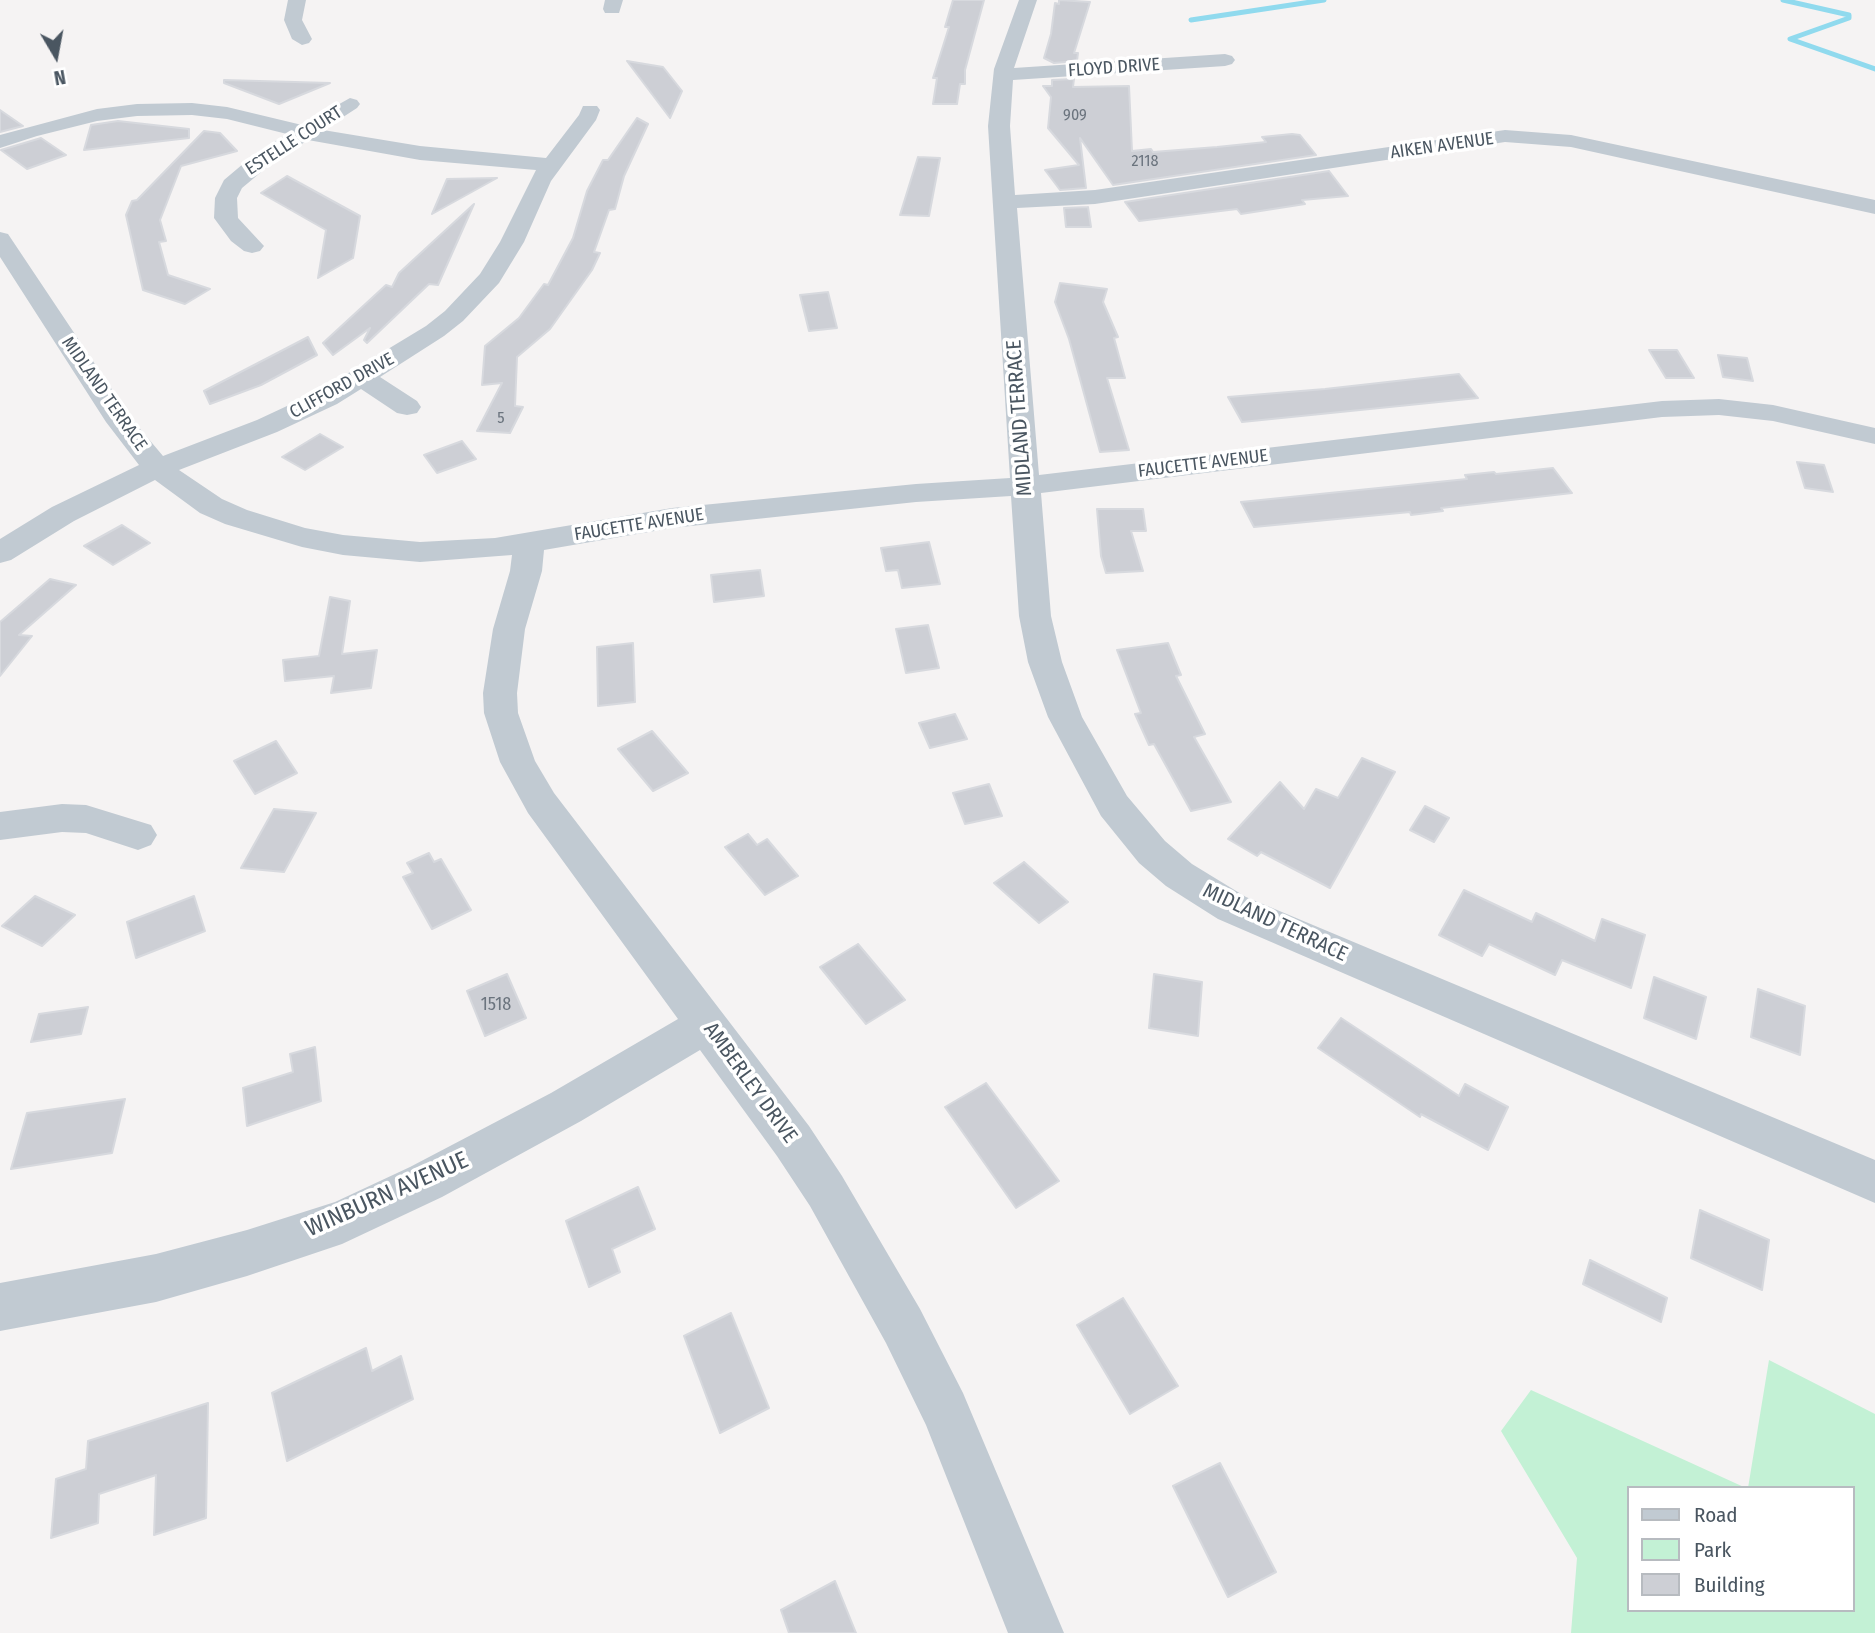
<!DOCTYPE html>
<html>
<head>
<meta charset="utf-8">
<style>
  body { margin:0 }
  #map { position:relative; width:1875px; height:1633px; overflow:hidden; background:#f5f3f3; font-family:"Fira Sans Condensed",sans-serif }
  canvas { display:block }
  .legend { position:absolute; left:1627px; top:1486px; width:228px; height:126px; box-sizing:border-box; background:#fff; border:2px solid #b7bbc0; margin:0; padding:9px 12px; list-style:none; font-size:21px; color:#4a5661 }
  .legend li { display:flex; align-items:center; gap:14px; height:35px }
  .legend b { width:35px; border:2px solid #b7bbc0 }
  .north { position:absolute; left:21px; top:21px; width:70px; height:70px; -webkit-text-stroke:5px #fff; paint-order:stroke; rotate:170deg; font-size:19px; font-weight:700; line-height:28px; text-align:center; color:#4a5661 }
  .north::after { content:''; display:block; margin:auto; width:24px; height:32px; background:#4a5661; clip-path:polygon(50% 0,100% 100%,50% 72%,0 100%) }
</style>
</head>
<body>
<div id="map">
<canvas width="1875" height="1633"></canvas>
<ul class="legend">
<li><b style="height:9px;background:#c1cad2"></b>Road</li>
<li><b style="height:19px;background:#c3f1d5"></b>Park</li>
<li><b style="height:19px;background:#cdcfd5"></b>Building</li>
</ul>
<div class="north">N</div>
</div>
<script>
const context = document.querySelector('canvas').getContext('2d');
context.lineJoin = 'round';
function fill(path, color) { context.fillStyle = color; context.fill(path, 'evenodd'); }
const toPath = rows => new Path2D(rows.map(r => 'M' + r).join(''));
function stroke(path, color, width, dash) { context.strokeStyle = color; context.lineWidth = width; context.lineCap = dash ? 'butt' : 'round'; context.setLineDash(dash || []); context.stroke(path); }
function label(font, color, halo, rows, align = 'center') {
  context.font = font + ' "Fira Sans Condensed",sans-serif'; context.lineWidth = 7; context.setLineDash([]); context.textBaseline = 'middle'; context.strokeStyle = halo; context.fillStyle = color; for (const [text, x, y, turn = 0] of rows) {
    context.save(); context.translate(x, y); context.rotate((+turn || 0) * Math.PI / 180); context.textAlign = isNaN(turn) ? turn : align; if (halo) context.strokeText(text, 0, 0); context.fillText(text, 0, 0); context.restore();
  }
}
fill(toPath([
  [1769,1360,1875,1414,1875,1633,1571,1633,1577,1558,1501,1431,1531,1390,1746,1488,1628,1488,1628,1610,1852,1610,1852,1488,1748,1488]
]), '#c3f1d5');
stroke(toPath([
  [1783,0,1849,15,1849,18,1790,39,1875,69],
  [1191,20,1324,0]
]), '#90daee', 5);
const building = toPath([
  [953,0,984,0,965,70,965,84,960,84,957,104,933,104,937,78,933,78,949,27,945,27,953,0],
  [1059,0,1090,2,1074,53,1078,53,1077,61,1054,63,1044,58,1051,34,1055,3,1059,4,1059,0],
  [627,61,663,67,682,91,670,118,627,61],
  [1074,79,1073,87,1129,86,1132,151,1151,149,1153,152,1217,147,1266,142,1262,137,1292,134,1300,135,1316,155,1113,185,1080,138,1086,188,1060,190,1045,170,1079,165,1048,128,1051,97,1043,86,1052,86,1052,80,1074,79],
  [224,80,330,83,279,104,224,83,224,80],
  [0,110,23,126,0,132,0,110],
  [637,118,648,124,624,176,615,209,609,210,594,252,600,253,592,270,550,329,517,357,515,406,523,407,510,433,477,431,502,383,482,385,485,346,519,318,544,284,548,285,573,238,587,191,603,160,608,160,637,118],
  [118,121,189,129,189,138,84,150,91,125,118,121],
  [204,131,220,133,237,151,181,166,160,220,166,241,159,242,168,275,210,289,185,304,143,290,126,215,132,201,137,200,204,131],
  [41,138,66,155,27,169,1,150,41,138],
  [918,157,940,158,929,216,900,215,918,157],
  [1329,171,1348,196,1302,200,1305,204,1241,214,1237,209,1139,221,1125,202,1329,171],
  [287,176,360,216,353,258,318,278,326,230,261,193,287,176],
  [497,178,432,214,447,179,497,178],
  [474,204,438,285,429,284,367,343,364,340,370,328,333,355,323,343,386,285,392,287,399,273,474,204],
  [1088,207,1091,227,1066,227,1064,208,1088,207],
  [1060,283,1107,289,1103,302,1118,337,1114,338,1125,378,1107,378,1129,450,1100,452,1069,339,1055,302,1060,283],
  [828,292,837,328,809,331,800,295,828,292],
  [308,337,317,355,261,385,210,404,204,391,308,337],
  [1649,350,1677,350,1694,378,1666,378,1649,350],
  [1718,355,1747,358,1753,381,1723,377,1718,355],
  [1459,374,1478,398,1242,422,1228,397,1325,389,1459,374],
  [320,434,343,447,305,470,282,457,320,434],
  [462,441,476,459,437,473,424,455,462,441],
  [1797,462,1824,465,1833,492,1805,488,1797,462],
  [1553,468,1572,493,1441,508,1443,511,1411,515,1410,512,1254,527,1241,502,1467,479,1465,475,1494,472,1496,474,1553,468],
  [1097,509,1143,509,1146,531,1131,531,1143,571,1106,573,1101,556,1097,509],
  [122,525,150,543,113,565,84,546,122,525],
  [929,542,940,584,902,588,898,570,886,571,881,548,929,542],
  [760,570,764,596,714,602,711,575,760,570],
  [50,579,76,585,19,635,32,636,0,676,0,622,50,579],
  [330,597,350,601,342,654,377,650,371,688,331,693,334,676,285,681,283,660,319,656,330,597],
  [928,625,939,668,906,673,896,629,928,625],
  [633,643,635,702,598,706,597,647,633,643],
  [1168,643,1181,675,1176,676,1205,734,1194,737,1231,802,1191,811,1154,744,1149,745,1135,714,1141,713,1117,650,1168,643],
  [955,714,967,739,930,748,919,723,955,714],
  [652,731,688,773,653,791,618,749,652,731],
  [276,741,297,773,255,794,234,761,276,741],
  [1362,758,1395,772,1330,888,1261,852,1257,856,1228,839,1280,782,1304,809,1316,789,1338,798,1362,758],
  [989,784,1002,816,965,824,953,793,989,784],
  [1425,806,1449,818,1434,842,1410,830,1425,806],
  [274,809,316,813,284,872,241,868,274,809],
  [748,834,757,845,767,839,798,876,765,895,725,847,748,834],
  [429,853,434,862,441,859,471,910,432,929,403,877,413,873,407,863,429,853],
  [1024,862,1068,902,1039,923,994,883,1024,862],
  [1464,890,1532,922,1536,913,1595,941,1602,919,1645,935,1631,988,1562,960,1555,975,1489,944,1482,956,1439,935,1464,890],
  [35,896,75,915,42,946,2,926,35,896],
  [194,896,205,931,136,958,127,922,194,896],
  [858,944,905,1000,866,1024,820,967,858,944],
  [507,974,526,1018,485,1036,467,991,507,974],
  [1154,974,1202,982,1198,1036,1149,1028,1154,974],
  [1654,977,1706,997,1696,1039,1644,1018,1654,977],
  [1758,989,1805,1006,1800,1055,1751,1037,1758,989],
  [88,1007,81,1034,31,1042,39,1014,88,1007],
  [1341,1018,1459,1096,1465,1084,1508,1107,1488,1150,1421,1114,1420,1117,1318,1048,1341,1018],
  [315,1047,321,1101,247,1126,243,1088,293,1072,290,1054,315,1047],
  [986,1083,1059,1181,1016,1208,945,1107,986,1083],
  [125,1099,112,1153,11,1169,27,1113,125,1099],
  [638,1187,655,1229,612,1249,620,1272,589,1287,566,1221,638,1187],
  [1700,1210,1769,1240,1762,1290,1691,1258,1700,1210],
  [1590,1260,1667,1298,1661,1322,1583,1284,1590,1260],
  [1123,1298,1178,1386,1130,1414,1077,1325,1123,1298],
  [731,1313,769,1408,720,1433,684,1336,731,1313],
  [366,1348,372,1371,401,1356,413,1399,287,1461,272,1393,366,1348],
  [208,1403,206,1518,154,1535,156,1475,99,1494,98,1523,51,1538,56,1479,86,1469,88,1441,208,1403],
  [1220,1463,1276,1572,1228,1597,1173,1486,1220,1463],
  [835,1581,856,1633,789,1633,781,1610,835,1581]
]);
fill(building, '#cdcfd5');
stroke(building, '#d7d9de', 2);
fill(toPath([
  [288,0,306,0,302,20,312,39,309,43,302,45,292,39,284,20,288,0],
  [605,0,623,0,619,13,605,13,603,9,605,0],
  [1019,0,1037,0,1014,68,1225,54,1232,56,1235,60,1232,64,1225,66,1013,80,1010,126,1015,195,1095,190,1505,130,1571,135,1875,200,1875,214,1571,147,1505,142,1095,204,1017,208,1039,475,1662,401,1719,399,1773,405,1875,428,1875,444,1773,421,1719,415,1662,417,1041,493,1051,616,1062,662,1082,717,1127,796,1165,841,1192,864,1246,897,1875,1160,1875,1203,1218,919,1166,886,1139,863,1101,816,1048,717,1028,662,1019,616,1011,496,916,502,672,528,544,550,542,571,525,629,517,693,518,713,535,761,554,793,809,1126,842,1176,920,1309,963,1393,1064,1633,1008,1633,926,1425,886,1343,810,1206,777,1156,700,1050,581,1121,442,1197,342,1244,247,1276,156,1302,0,1331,0,1283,156,1254,247,1230,335,1202,410,1167,551,1093,678,1019,528,813,500,762,484,713,483,693,493,629,510,571,512,555,420,562,343,555,302,547,225,524,200,513,155,480,74,521,11,560,0,563,0,539,52,507,139,465,106,422,0,257,0,232,8,234,131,418,163,456,257,420,317,392,426,326,445,311,480,274,500,242,536,170,420,160,308,140,272,163,242,188,237,198,238,218,264,246,260,251,252,253,244,251,231,241,214,218,215,198,224,180,256,153,287,134,227,119,192,115,137,116,97,121,37,136,0,148,0,135,97,109,137,104,192,103,227,107,302,125,350,98,357,100,360,104,357,108,323,130,420,146,546,158,579,115,583,106,597,106,600,110,596,120,551,181,524,242,499,283,463,321,444,336,380,377,417,401,421,407,417,413,407,415,397,413,361,389,337,404,277,432,179,470,222,499,247,510,305,528,343,535,420,542,495,538,672,508,916,484,1010,478,988,126,994,69,1019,0],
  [62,804,86,805,151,825,157,835,151,845,138,850,86,833,62,832,0,840,0,812,62,804]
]), '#c1cad2');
label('16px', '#6b747e', null, [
  ["909",1075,116],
  ["2118",1145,162],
  ["5",501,419]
]);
label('18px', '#4a5661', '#fff', [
  ["FLOYD DRIVE",1114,68,-4],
  ["ESTELLE COURT",294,141,-33],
  ["AIKEN AVENUE",1442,146,-8],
  ["CLIFFORD DRIVE",342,386,-29],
  ["MIDLAND TERRACE",104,394,55],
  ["FAUCETTE AVENUE",1203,464,-7],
  ["FAUCETTE AVENUE",639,525,-9]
]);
label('18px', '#6b747e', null, [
  ["1518",496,1005]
]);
label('21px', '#4a5661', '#fff', [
  ["MIDLAND TERRACE",1020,418,-94],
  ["MIDLAND TERRACE",1275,923,25],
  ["AMBERLEY DRIVE",750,1083,54]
]);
label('24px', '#4a5661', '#fff', [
  ["WINBURN AVENUE",387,1195,-24]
]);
</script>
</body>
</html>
